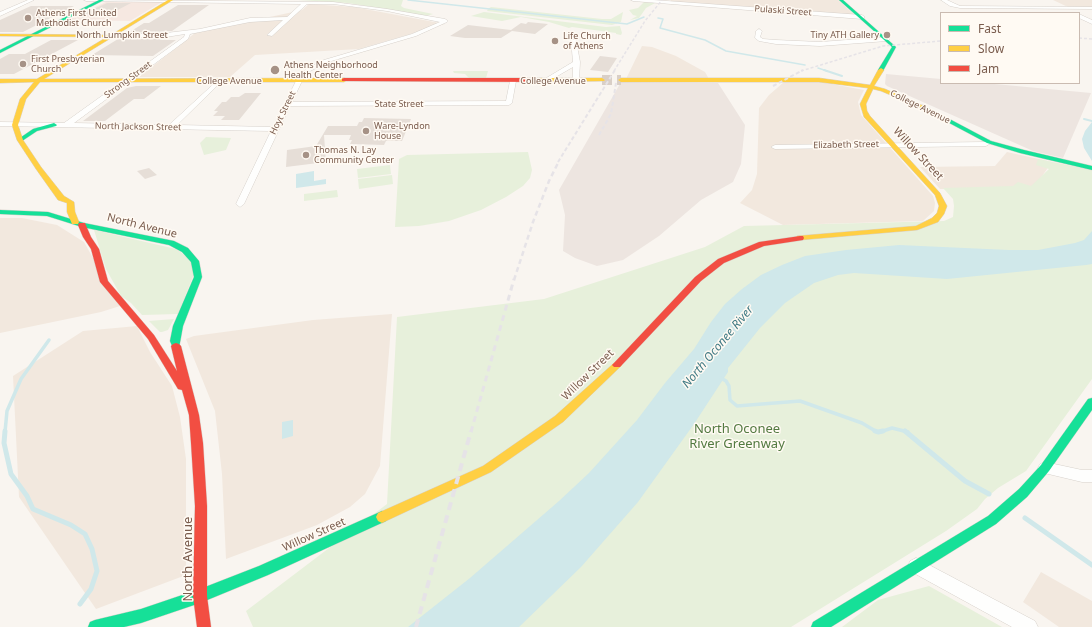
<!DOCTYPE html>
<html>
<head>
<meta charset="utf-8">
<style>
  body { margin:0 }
  #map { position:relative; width:1092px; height:627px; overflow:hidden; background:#f9f5f0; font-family:"Noto Sans",sans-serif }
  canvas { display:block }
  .legend { position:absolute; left:940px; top:12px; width:140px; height:72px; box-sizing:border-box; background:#fffaf3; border:1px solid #cabbb1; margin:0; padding:5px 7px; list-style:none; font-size:12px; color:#7a5c4d }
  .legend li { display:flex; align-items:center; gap:8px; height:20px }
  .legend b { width:20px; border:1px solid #cabbb1 }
</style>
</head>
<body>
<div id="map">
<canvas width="1092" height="627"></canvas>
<ul class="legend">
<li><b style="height:5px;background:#16e098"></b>Fast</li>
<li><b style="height:5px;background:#ffcf43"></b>Slow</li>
<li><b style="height:5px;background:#f24e42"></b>Jam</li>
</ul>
</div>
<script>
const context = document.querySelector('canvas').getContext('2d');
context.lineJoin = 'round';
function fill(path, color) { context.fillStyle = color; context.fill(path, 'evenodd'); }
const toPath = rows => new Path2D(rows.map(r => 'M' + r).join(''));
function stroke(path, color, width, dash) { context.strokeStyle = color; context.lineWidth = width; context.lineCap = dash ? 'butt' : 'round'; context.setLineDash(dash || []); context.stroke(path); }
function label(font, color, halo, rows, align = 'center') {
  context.font = font + ' "Noto Sans",sans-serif'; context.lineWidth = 3; context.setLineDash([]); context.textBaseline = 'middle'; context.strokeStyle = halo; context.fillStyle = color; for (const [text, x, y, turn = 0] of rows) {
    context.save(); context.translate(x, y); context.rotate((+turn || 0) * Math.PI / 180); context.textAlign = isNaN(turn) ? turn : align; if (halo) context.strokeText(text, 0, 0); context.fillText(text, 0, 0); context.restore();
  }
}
fill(toPath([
  [671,0,838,0,856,16,670,2],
  [1053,0,1092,0,1092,7,1068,7],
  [309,4,354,7,445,24,359,49,255,55,230,77,139,77,195,33,293,12,302,10],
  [642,46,652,47,676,56,705,72,709,79,626,79],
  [784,82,821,82,864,90,858,102,861,115,933,196,935,203,934,211,923,221,783,225,740,203,752,190,757,174,759,108,769,95],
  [1007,152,1052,162,1033,189,940,189,920,167,995,166],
  [0,218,22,218,57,225,84,242,120,306,101,312,0,333],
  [392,314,380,466,365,494,350,507,317,525,226,559,222,474,215,411,186,339,194,336,313,320],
  [137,326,150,352,172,386,180,417,186,459,186,575,96,609,19,497,13,376,83,331],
  [1041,572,1092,601,1092,627,1059,627,1023,602]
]), '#f2e8de');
fill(toPath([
  [108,1,162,2,130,21,68,20]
]), '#f6e8e1');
fill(toPath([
  [886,74,941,79,941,83,984,83,1091,93,1063,158,1033,151,887,86,885,84],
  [621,82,718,83,745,125,741,164,733,182,701,200,659,236,623,260,597,266,575,258,563,251,565,215,559,190]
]), '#ede5e0');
fill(toPath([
  [298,0,403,0,401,6,404,8,433,14,426,16,348,3],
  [644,2,655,3,646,8,639,18,630,20,637,16,633,15,629,10,638,8],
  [491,7,602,19,611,19,623,12,621,22,612,25,487,11,488,9],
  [484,12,606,27,620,26,622,33,621,35,616,34,616,33,572,27,569,28,549,22,521,17,502,21,471,16],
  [453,71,488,71,486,78,469,78,465,74,454,73],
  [206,137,231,138,226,150,204,155,200,143],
  [528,152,532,170,530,178,523,186,506,197,481,210,449,221,419,226,395,227,399,159,407,155],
  [1038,159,1092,170,1092,379,1026,471,998,488,985,499,977,509,946,531,791,627,253,627,246,611,387,504,397,317,544,299,705,247,744,226,944,221,953,217,954,206,953,199,943,188,1013,186,1018,182,1031,186,1049,169,1036,165],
  [390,165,391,174,358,178,357,169],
  [392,175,393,184,359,189,358,179],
  [337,190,338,197,304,201,304,194],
  [94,230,176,249,190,259,194,274,178,314,142,315,131,303,121,296,106,269],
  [174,319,168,330,162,332,160,332,149,321],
  [929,586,1002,627,842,627,878,600]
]), '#e7f0db');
fill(toPath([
  [1092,122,1092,161,1084,148,1082,139,1085,131],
  [314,171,314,181,326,179,326,184,296,188,296,174],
  [1092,231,1092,264,1086,265,947,279,854,273,838,275,814,283,785,303,760,328,728,368,728,372,694,424,638,502,581,567,519,627,408,627,470,578,559,501,589,473,637,420,665,383,694,349,711,322,725,304,742,289,761,275,782,265,805,256,846,250,899,245,1009,250,1038,250,1075,243,1084,240],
  [293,420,293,436,282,439,282,422]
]), '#d0e8ea');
stroke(toPath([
  [408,0,627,24,644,17],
  [658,18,663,19,660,28,705,40,726,51,805,65],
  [818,68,827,71]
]), '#d0e8ea', 1.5);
stroke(toPath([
  [824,70,842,76],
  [1084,119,1092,121]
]), '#d0e8ea', 2);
stroke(toPath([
  [721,378,726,381,729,386,730,400,737,406,800,401,862,423,877,432],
  [5,432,7,411,21,379,49,340],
  [880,432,892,428,908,432]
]), '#d0e8ea', 3.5);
stroke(toPath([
  [5,431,4,443,11,474,27,496,33,509,71,525,85,534,92,549,97,571,91,589,80,604],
  [875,431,878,432,883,431],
  [905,431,965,481,989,494],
  [1025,518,1092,565]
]), '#d0e8ea', 5);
fill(toPath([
  [107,3,131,3,110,14,83,14],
  [178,5,209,5,172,31,128,33,144,23,149,23],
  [31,6,74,6,23,32,0,32,0,20],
  [528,22,548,24,535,34,512,31,501,38,465,38,450,36,468,25,511,30,521,23,526,24],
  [118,39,160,39,159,40,176,40,153,56,92,55],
  [51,40,78,40,14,74,0,74,0,59,9,54,25,54],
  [600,56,617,58,608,72,590,70],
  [136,86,161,86,144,99,134,99,105,121,83,121,127,88],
  [245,93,261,93,239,120,221,120,225,116,213,116,218,111,214,111,222,102,226,102,231,97,239,97],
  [364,118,411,119,402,141,386,141,384,145,350,144,352,140,349,140,351,135,324,135,326,162,286,167,287,150,316,146,328,126,357,126,359,122,362,122],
  [149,168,157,175,145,179,137,171]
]), '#e6ded7');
stroke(toPath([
  [602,80,621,80]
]), '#d9cfc7', 10, [10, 5]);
const street = toPath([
  [28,0,34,0,0,16,0,12,28,0],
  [84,0,333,2,387,9,445,19,448,21,447,22,416,36,328,62,310,71,302,81,292,102,506,101,510,81,513,79,516,81,512,103,509,105,290,106,244,204,240,207,236,204,271,131,0,126,0,122,64,123,184,37,185,34,166,37,112,38,110,37,110,35,166,33,200,29,250,18,287,17,301,4,86,1,84,0],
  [307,4,333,4,387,11,440,22,412,34,324,60,306,69,296,81,273,127,177,125,221,82,222,81,219,79,169,125,74,123,188,39,190,34,250,22,283,20,267,35,272,36,307,4],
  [631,0,653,0,862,15,865,17,862,19,633,1,631,0],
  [941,0,947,0,960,6,1092,7,1092,9,960,8,950,6,941,0],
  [1079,14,1092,20,1092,24,1079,18,1079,14],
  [759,29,762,31,760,37,763,39,776,40,820,42,887,37,890,39,887,41,820,46,776,44,759,41,755,38,756,31,759,29],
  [571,39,576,40,580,62,579,80,576,82,573,80,573,67,547,82,543,82,543,80,573,62,571,39],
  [989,140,993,142,986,146,775,149,771,147,775,145,984,142,989,140],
  [1045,462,1082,470,1092,470,1092,482,1082,482,1040,472,1038,468,1040,464,1045,462],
  [916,558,1035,621,1038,627,1012,627,910,571,908,566,910,561,916,558]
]);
const fast = toPath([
  [99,0,104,0,0,53,0,50,99,0],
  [839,0,843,0,896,47,883,71,878,70,892,47,839,0],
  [923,105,991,141,1024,150,1092,166,1092,170,1020,153,987,143,921,108,920,107,923,105],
  [54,123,57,125,56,126,37,131,22,141,17,140,33,129,54,123],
  [0,210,48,212,84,223,174,241,188,248,199,261,202,277,183,326,179,348,173,348,170,341,173,326,194,277,191,262,182,252,169,245,82,227,47,216,0,214,0,210],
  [1092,398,1092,410,1049,471,1027,497,996,524,831,627,811,627,813,622,988,516,1019,489,1041,465,1088,399,1092,398],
  [382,511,386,513,388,517,386,521,268,575,200,603,141,623,124,627,88,627,90,622,95,620,141,609,200,589,259,566,382,511]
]);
const slow = toPath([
  [168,0,173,0,44,79,344,78,347,80,344,82,40,82,26,99,18,125,23,140,41,167,64,196,74,202,75,212,79,222,78,224,72,224,67,212,67,203,58,200,36,169,17,140,12,125,20,99,34,82,0,83,0,79,37,79,107,37,0,36,0,34,111,35,168,0],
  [881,68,884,70,874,86,885,89,926,107,921,108,881,91,873,89,866,104,867,111,870,116,940,193,947,206,944,214,938,222,917,230,800,240,797,240,796,238,797,236,916,226,932,218,937,213,939,206,935,195,864,117,860,104,868,88,819,82,621,82,618,80,621,78,819,78,870,85,878,70,881,68],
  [602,78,605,80,604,81,539,82,536,80,539,78,602,78],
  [617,361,620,363,622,365,620,367,563,422,491,472,386,521,382,523,378,521,376,517,378,513,483,466,555,416,614,363,617,361]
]);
const jam = toPath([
  [344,78,539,78,542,80,539,82,342,81,342,79,344,78],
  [79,223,85,223,91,237,99,249,108,281,154,335,177,371,171,346,173,344,176,343,179,344,181,346,199,415,203,443,207,506,207,596,211,627,197,627,193,596,195,506,191,443,189,415,182,390,178,389,148,339,100,282,91,249,83,237,78,225,79,223],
  [800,236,803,236,804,238,803,240,764,246,724,263,701,281,620,367,614,367,612,365,614,363,695,277,718,259,759,242,800,236]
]);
stroke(street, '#d7d1cb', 1);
stroke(fast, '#d9d2cb', 1);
stroke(slow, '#d9d2cb', 1);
stroke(jam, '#d9d2cb', 1);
fill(street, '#fefefd');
fill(fast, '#16e098');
fill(slow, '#ffcf43');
fill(jam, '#f24e42');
stroke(toPath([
  [1079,38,1092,39],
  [614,71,645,21,662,0],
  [801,71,883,46,941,41]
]), '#e6e3e7', 1.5, [3, 2]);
stroke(toPath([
  [773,86,803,70],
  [599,135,611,114,616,83],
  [558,162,615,70]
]), '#e6e3e7', 2, [4, 2.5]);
stroke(toPath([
  [514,280,533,222,549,181,559,161]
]), '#e6e3e7', 2.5, [5, 3.5]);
stroke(toPath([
  [471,432,514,279]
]), '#e6e3e7', 3, [6, 4.5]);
stroke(toPath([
  [416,627,471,431]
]), '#e6e3e7', 4, [8, 5.5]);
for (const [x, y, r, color] of [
  [28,18,4,"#a69286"],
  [887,35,4,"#a69286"],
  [555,41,4,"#a69286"],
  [23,64,4,"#a69286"],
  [275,70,5,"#a69286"],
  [366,131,4,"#a69286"],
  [306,155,4,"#a69286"]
]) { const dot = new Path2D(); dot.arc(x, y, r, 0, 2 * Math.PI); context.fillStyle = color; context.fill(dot); stroke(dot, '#fffaf3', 1.5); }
label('9px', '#7a5c4d', '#fffaf3', [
  ["Pulaski Street",783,11,4],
  ["North Lumpkin Street",122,35],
  ["Strong Street",128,80,-36],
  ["College Avenue",229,81],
  ["College Avenue",553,81],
  ["State Street",399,104],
  ["College Avenue",920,107,26],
  ["Hoyt Street",283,113,-64],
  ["North Jackson Street",138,127,1],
  ["Elizabeth Street",846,145,-1]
]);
label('9px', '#7a5c4d', '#fffaf3', [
  ["Athens First United",36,13],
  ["Methodist Church",36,23],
  ["Tiny ATH Gallery",879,35,"right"],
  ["Life Church",563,36],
  ["of Athens",563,46],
  ["First Presbyterian",31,59],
  ["Church",31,69],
  ["Athens Neighborhood",284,65],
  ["Health Center",284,75],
  ["Ware-Lyndon",374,126],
  ["House",374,136],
  ["Thomas N. Lay",314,150],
  ["Community Center",314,160]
], 'left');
label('11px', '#7a5c4d', '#fffaf3', [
  ["Willow Street",918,154,47],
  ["North Avenue",142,226,14],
  ["Willow Street",588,375,-44],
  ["Willow Street",314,535,-24]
]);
label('italic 12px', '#437c86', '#fffaf3', [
  ["North Oconee River",718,347,-50]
]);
label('13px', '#537a41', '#fffaf3', [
  ["North Oconee",737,429],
  ["River Greenway",737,444]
]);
label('13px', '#7a5c4d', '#fffaf3', [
  ["North Avenue",188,559,-90]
]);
</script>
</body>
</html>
